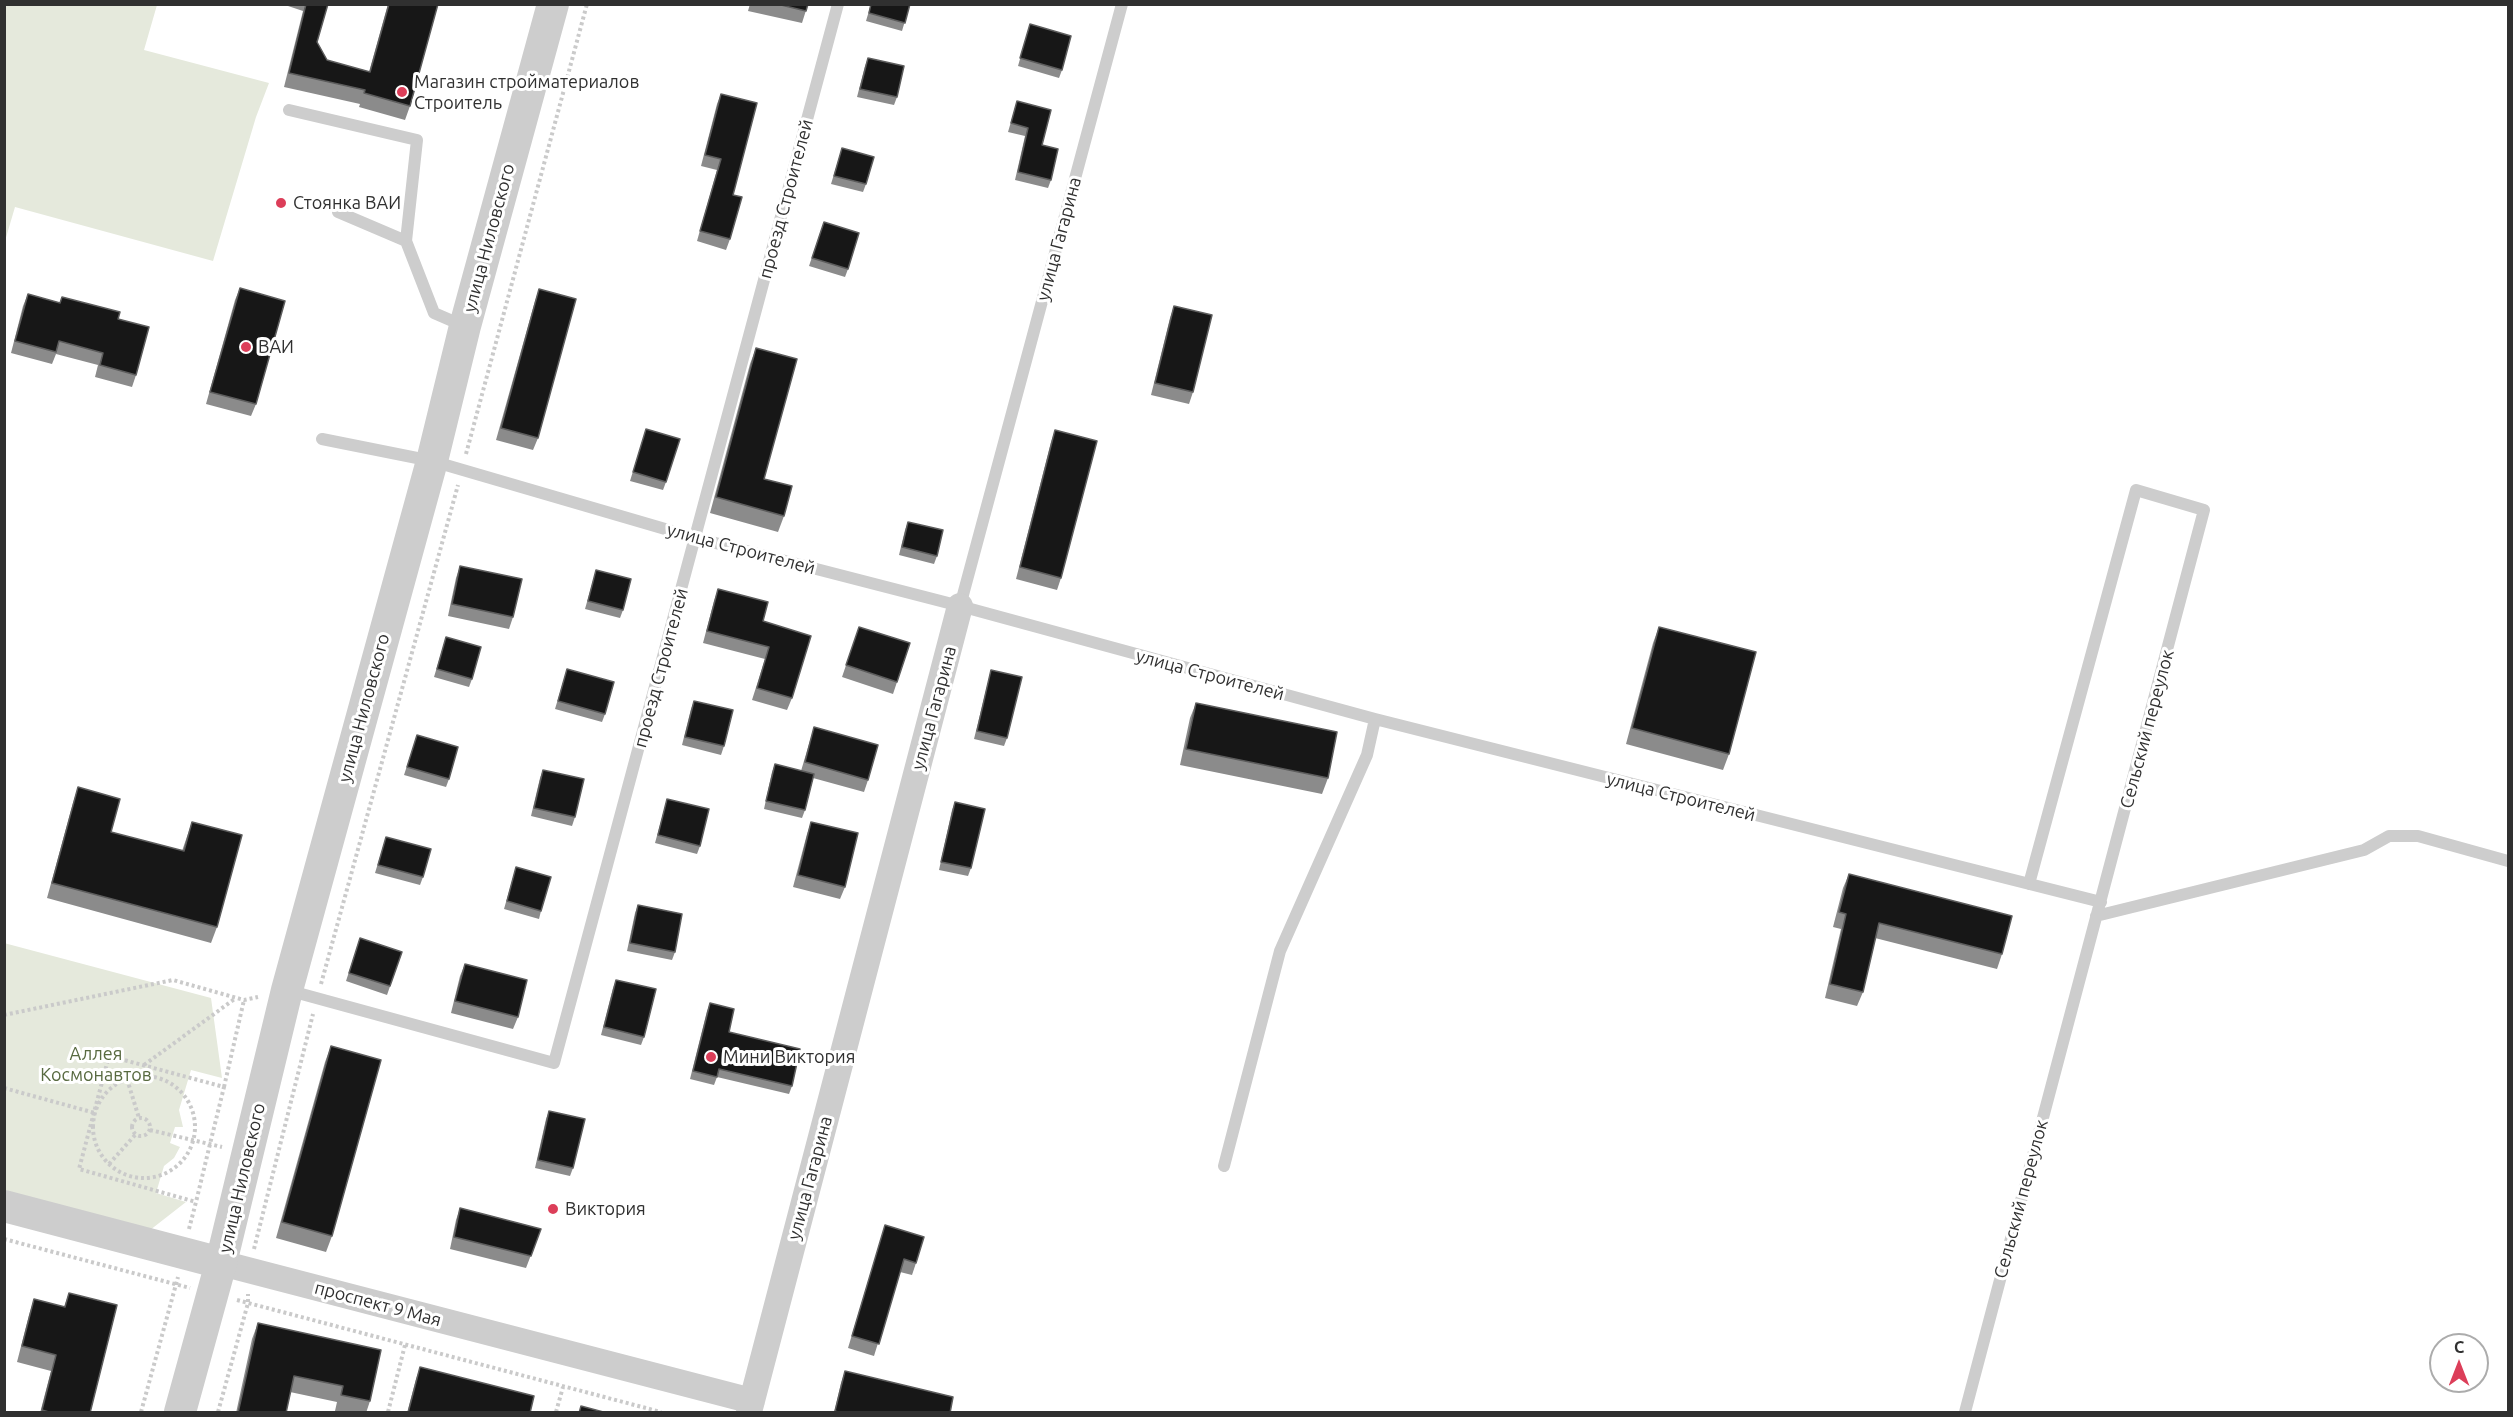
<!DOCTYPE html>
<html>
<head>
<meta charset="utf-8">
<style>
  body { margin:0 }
  #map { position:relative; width:2513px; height:1417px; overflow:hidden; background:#fff; font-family:Ubuntu,sans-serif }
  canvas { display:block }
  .frame { position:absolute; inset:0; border:6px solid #303030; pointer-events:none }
  .north { position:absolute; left:2429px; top:1333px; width:60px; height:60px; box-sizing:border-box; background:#fff; border:2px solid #acacac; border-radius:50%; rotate:0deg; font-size:16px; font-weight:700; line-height:24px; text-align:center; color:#303030 }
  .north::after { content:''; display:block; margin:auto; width:21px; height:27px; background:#dc3e59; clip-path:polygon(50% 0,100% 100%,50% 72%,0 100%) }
</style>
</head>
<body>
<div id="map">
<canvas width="2513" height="1417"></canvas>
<div class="frame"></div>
<div class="north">С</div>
</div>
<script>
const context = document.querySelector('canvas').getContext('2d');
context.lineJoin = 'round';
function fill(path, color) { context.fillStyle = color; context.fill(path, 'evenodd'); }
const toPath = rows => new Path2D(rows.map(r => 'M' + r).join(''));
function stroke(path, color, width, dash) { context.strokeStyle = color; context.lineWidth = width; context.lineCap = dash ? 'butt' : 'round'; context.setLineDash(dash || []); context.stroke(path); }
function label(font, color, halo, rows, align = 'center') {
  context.font = font + ' Ubuntu,sans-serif'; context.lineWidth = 6; context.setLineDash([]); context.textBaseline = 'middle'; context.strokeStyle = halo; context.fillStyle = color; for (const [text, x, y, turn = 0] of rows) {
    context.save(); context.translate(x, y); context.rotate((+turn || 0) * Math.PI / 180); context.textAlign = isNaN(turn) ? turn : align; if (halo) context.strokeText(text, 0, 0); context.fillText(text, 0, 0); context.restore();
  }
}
fill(toPath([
  [5,4,157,5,144,50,269,83,256,117,213,261,15,207,5,241],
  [4,943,211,998,222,1078,191,1070,179,1110,183,1127,175,1127,170,1143,180,1147,174,1158,164,1166,156,1193,186,1202,145,1234,5,1196]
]), '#e5e9dc');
stroke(toPath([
  [466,454,587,4],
  [321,984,458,485],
  [4,1015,173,980,244,1000,258,997],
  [144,1065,236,998],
  '93 1127a51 51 0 1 1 102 0a51 51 0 1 1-102 0Z',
  [127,1079,139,1118],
  [224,1087,244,1000],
  [4,1088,95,1113],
  '132 1127a9 9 0 1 1 18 0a9 9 0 1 1-18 0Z',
  [150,1130,222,1147],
  [109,1164,136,1134],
  [189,1229,196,1202,210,1144,224,1087,109,1056,79,1169,196,1202],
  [4,1239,190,1288],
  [254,1249,313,1014],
  [237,1300,661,1412],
  [141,1412,178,1277],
  [218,1412,248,1303,248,1294],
  [388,1412,405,1345],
  [556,1412,563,1387]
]), '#cacaca', 4, [3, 3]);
stroke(toPath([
  [289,110,417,140,406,241,434,313,464,326],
  [338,212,406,241],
  [322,439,432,461,696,538,960,606,1375,719,2101,902],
  [960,606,1122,4],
  [2096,916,2364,850,2389,836,2418,836,2508,861],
  [287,990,554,1063,838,4],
  [1224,1166,1280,951,1367,755,1375,719],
  [1965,1412,2204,510,2136,490,2029,884]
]), '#cdcdcd', 12);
stroke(toPath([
  [221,1263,752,1401],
  [749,1412,960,606]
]), '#cdcdcd', 26);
stroke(toPath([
  [4,1206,221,1263],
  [180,1412,221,1263,287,990,432,461,465,326,553,4]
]), '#cdcdcd', 32);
fill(toPath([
  [282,4,328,4,317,42,327,60,369,72,388,4,438,4,410,106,405,120,359,107,360,104,284,87,303,11],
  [750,4,808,4,802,23,748,11],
  [871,4,910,4,902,31,866,21],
  [1030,24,1062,70,1059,78,1018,66],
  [868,58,897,97,894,105,857,97,865,66],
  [721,94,733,195,730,239,726,250,697,241,717,170,701,166,717,104],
  [1017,101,1042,145,1051,180,1048,188,1015,180,1025,136,1008,132],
  [842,148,866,184,863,192,831,184],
  [821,230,848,269,845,277,809,266],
  [240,288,256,404,251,416,206,404,235,300],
  [539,289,538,438,533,450,496,440,535,301],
  [28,294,118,319,136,375,132,387,95,377,98,365,56,354,52,364,11,353,23,306],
  [1174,306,1193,392,1189,404,1151,395,1170,318],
  [756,348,764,479,784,516,778,532,710,513,750,364],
  [646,429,666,482,663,490,630,481],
  [1055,430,1061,578,1057,590,1016,579,1051,442],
  [908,522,937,556,934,564,899,555,905,530],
  [460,566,513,617,509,629,448,616,456,578],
  [596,570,623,610,620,618,585,609],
  [718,589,763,621,792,698,787,710,752,700,765,659,703,643,714,601],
  [859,627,910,643,893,694,842,677],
  [1659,627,1729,754,1723,770,1626,744,1653,643],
  [446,637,472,679,469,687,434,677],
  [567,669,605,714,602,722,555,709],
  [991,670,1007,738,1004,746,974,739,989,678],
  [694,701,724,746,721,755,682,745,691,709],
  [1196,703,1328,778,1322,794,1180,765,1190,718],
  [814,727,868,780,864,792,813,778,805,810,802,818,764,809,772,772,775,764,801,771],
  [417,735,449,779,446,787,404,775],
  [543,770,575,817,572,826,531,816,540,778],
  [78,787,111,832,182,851,192,822,217,927,211,943,47,898,73,803],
  [667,799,700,846,697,854,655,843],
  [955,802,971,868,968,876,939,870,952,810],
  [811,822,845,887,840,899,793,887,807,834],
  [386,837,423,877,420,885,375,873],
  [516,867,541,911,539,919,504,909],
  [1849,874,2002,954,1997,969,1875,938,1863,992,1857,1006,1825,998,1841,929,1833,927,1843,888],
  [638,905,675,952,672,960,627,951,635,913],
  [360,938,402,952,387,995,346,981],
  [465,964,518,1017,513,1029,451,1013,460,976],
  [616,980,644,1037,641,1045,601,1035,613,988],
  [710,1003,729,1032,792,1086,789,1094,717,1077,714,1085,690,1079,707,1011],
  [331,1046,332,1236,326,1252,276,1238,325,1062],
  [549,1111,573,1168,570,1176,535,1168,546,1119],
  [460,1208,541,1229,526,1268,450,1249,456,1220],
  [885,1225,916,1263,912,1275,900,1272,874,1356,848,1348],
  [69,1293,90,1413,40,1413,51,1371,17,1362,29,1315,34,1299,64,1307],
  [258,1323,370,1401,366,1413,344,1413,335,1411,337,1402,290,1392,286,1413,236,1413,252,1339],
  [420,1367,530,1413,407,1413,416,1379],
  [845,1371,950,1413,834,1413,841,1383]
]), '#8b8b8b');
const building = toPath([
  [306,4,328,4,317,42,327,60,370,72,389,4,438,4,410,106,364,93,365,90,289,73,306,4],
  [777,4,808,4,806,11,777,4],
  [871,4,910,4,905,23,869,13,871,4],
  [1030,24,1071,36,1062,70,1020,58,1030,24],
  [868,58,904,66,897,97,860,89,868,58],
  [721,94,757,103,733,195,742,197,730,239,700,231,721,159,705,155,721,94],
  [1017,101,1051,110,1042,145,1058,149,1051,180,1018,172,1028,128,1011,123,1017,101],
  [842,148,874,157,866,184,834,176,842,148],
  [824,222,859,233,848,269,812,258,824,222],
  [240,288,285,301,256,404,210,392,240,288],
  [539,289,576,299,538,438,501,428,539,289],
  [28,294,60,303,62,297,120,312,118,319,149,327,136,375,100,365,103,353,59,341,56,352,15,341,28,294],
  [1174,306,1212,315,1193,392,1155,383,1174,306],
  [756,348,797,359,764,479,792,486,784,516,716,497,756,348],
  [646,429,680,439,666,482,633,472,646,429],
  [1055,430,1097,441,1061,578,1020,567,1055,430],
  [908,522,943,530,937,556,902,547,908,522],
  [460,566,522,579,513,617,452,604,460,566],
  [596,570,631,579,623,610,588,601,596,570],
  [718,589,768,602,763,621,811,636,792,698,757,688,769,647,707,631,718,589],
  [859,627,910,643,897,682,846,665,859,627],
  [1659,627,1756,652,1729,754,1632,728,1659,627],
  [446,637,481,647,472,679,437,669,446,637],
  [567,669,614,682,605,714,558,701,567,669],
  [991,670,1022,677,1007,738,977,731,991,670],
  [694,701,733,710,724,746,685,737,694,701],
  [1196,703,1337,732,1328,778,1186,749,1196,703],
  [814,727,878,745,868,780,805,762,814,727],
  [417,735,458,747,449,779,407,767,417,735],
  [775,764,814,774,805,810,766,801,775,764],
  [543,770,584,779,575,817,534,808,543,770],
  [78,787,120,799,111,832,184,851,192,822,242,835,217,927,52,883,78,787],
  [667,799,709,809,700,846,658,835,667,799],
  [955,802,985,809,971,868,941,862,955,802],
  [811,822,858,833,845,887,798,875,811,822],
  [386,837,431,849,423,877,378,865,386,837],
  [516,867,551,877,541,911,507,901,516,867],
  [1849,874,2012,916,2002,954,1879,923,1863,992,1830,984,1846,914,1839,912,1849,874],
  [638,905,682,914,675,952,630,943,638,905],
  [360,938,402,952,390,986,349,973,360,938],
  [465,964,527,980,518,1017,455,1001,465,964],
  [616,980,656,989,644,1037,604,1027,616,980],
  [710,1003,734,1009,729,1032,800,1049,792,1086,719,1069,717,1077,693,1071,710,1003],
  [331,1046,381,1060,332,1236,282,1222,331,1046],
  [549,1111,585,1119,573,1168,538,1160,549,1111],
  [460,1208,541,1229,531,1256,454,1237,460,1208],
  [885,1225,924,1237,916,1263,904,1259,879,1344,852,1336,885,1225],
  [69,1293,117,1305,90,1413,52,1413,42,1410,56,1355,22,1346,34,1299,65,1307,69,1293],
  [258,1323,381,1350,370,1401,341,1395,343,1386,294,1376,286,1413,238,1413,258,1323],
  [420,1367,534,1396,530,1413,408,1413,420,1367],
  [845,1371,953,1397,950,1413,842,1413,835,1411,845,1371],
  [581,1406,607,1413,579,1413,581,1406]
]);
fill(building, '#171717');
stroke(building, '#5d5d5d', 1.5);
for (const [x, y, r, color] of [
  [402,92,6,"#dc3e59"],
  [281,203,6,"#dc3e59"],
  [246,347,6,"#dc3e59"],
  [711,1057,6,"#dc3e59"],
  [553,1209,6,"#dc3e59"]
]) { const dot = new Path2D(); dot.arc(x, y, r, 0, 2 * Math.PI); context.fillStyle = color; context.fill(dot); stroke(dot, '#fff', 2); }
label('18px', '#303030', '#fff', [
  ["Магазин стройматериалов",414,82],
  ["Строитель",414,103],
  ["Стоянка ВАИ",293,203],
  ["ВАИ",258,347],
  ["Мини Виктория",723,1057],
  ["Виктория",565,1209]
], 'left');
label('18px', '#303030', '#fff', [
  ["проезд Строителей",786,199,-75],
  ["улица Ниловского",489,238,-75],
  ["улица Гагарина",1059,239,-75],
  ["улица Строителей",741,549,15],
  ["проезд Строителей",661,668,-75],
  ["улица Строителей",1210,675,15],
  ["улица Ниловского",364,708,-75],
  ["улица Гагарина",934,708,-75],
  ["Сельский переулок",2147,729,-75],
  ["улица Строителей",1681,797,14],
  ["улица Ниловского",242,1178,-77],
  ["улица Гагарина",810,1178,-75],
  ["Сельский переулок",2021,1199,-75],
  ["проспект 9 Мая",378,1304,15]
]);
label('18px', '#586a40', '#fff', [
  ["Аллея",96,1054],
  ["Космонавтов",96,1075]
]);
</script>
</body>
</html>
